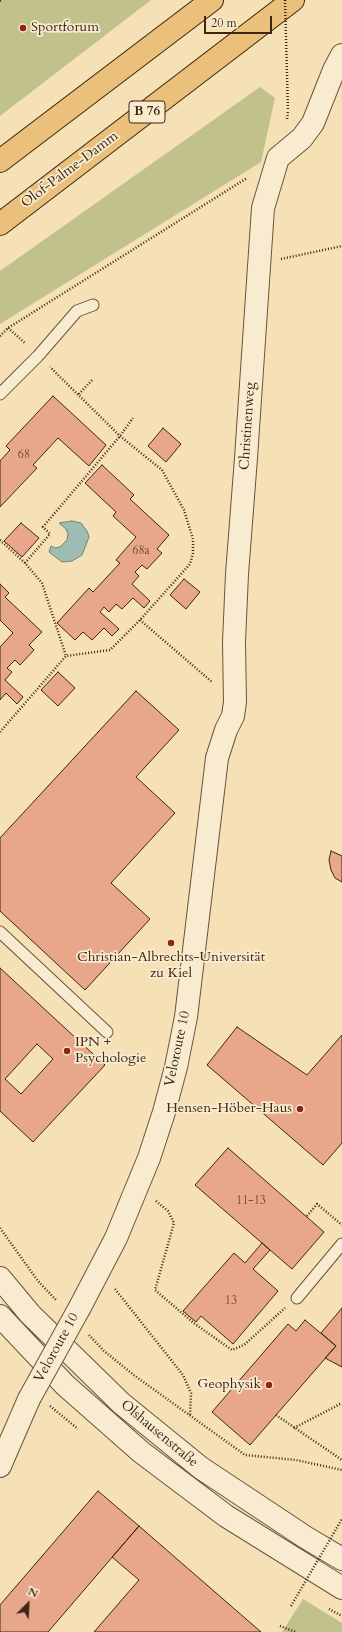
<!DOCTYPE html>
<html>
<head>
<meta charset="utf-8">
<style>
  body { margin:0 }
  #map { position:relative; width:342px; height:1632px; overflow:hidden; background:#f6e0b6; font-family:Cardo,serif }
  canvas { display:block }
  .north { position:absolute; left:8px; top:1584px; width:40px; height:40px; -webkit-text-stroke:3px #f9ebd0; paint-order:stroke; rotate:24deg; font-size:11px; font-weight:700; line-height:16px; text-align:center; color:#3d2613 }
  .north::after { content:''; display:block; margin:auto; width:14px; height:18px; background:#3d2613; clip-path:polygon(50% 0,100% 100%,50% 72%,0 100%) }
  .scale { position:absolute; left:204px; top:16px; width:68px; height:18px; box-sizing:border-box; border:2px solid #3d2613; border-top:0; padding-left:5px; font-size:12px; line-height:14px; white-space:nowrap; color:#3d2613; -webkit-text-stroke:3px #f9ebd0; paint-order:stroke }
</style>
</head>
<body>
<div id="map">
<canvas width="342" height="1632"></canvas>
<div class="north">N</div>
<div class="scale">20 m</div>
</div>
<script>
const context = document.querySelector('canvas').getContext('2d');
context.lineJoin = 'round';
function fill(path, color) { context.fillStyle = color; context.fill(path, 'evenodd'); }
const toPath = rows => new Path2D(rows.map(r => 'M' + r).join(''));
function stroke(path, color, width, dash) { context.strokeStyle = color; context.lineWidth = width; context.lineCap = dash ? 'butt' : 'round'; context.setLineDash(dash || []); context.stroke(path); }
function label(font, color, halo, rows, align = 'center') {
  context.font = font + ' Cardo,serif'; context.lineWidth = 3.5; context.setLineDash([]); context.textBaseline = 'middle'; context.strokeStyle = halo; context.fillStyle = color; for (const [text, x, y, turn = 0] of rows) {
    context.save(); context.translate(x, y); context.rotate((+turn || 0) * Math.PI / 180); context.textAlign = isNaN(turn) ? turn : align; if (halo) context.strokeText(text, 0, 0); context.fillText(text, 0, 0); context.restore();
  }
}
fill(toPath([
  [0,0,151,0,0,116],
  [260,87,275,98,261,162,0,324,0,271],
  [303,1599,342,1623,342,1632,282,1632]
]), '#c1c18b');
const water = toPath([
  [72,521,81,523,87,531,89,537,82,555,72,561,62,562,49,552,51,546,55,548,60,547,67,540,68,534,66,529,59,523,72,521]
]);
fill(water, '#9dbdb2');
stroke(water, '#778172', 1);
const building = toPath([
  [53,396,106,445,89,466,58,438,33,465,37,468,0,507,0,461,10,450,6,446,53,396],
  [163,428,181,444,166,462,148,446,163,428],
  [102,465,134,495,130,499,169,535,157,549,162,553,147,569,142,565,135,572,139,576,132,584,150,601,144,608,133,598,122,609,116,604,109,612,104,607,100,612,119,629,112,636,104,628,92,640,83,632,75,640,57,623,89,588,93,592,120,563,116,560,136,537,113,516,116,512,85,483,102,465],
  [21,523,39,538,22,557,4,541,21,523],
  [184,579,200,592,186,609,170,595,184,579],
  [0,584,9,593,5,597,42,632,29,645,34,650,20,665,15,660,7,668,12,672,5,680,23,697,17,704,6,693,0,700,0,647,13,633,0,620,0,584],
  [58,672,75,688,58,706,41,690,58,672],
  [136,691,179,730,136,777,175,813,111,883,150,919,85,990,0,911,0,838,136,691],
  [331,851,342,856,342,882,335,878,331,870,329,860,331,851],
  [0,968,105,1065,33,1142,0,1111,0,968],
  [37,1044,53,1059,21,1094,5,1079,37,1044],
  [237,1027,307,1075,342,1035,342,1143,323,1165,207,1065,237,1027],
  [228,1148,324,1232,292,1269,195,1185,228,1148],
  [262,1243,270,1250,253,1269,278,1291,233,1344,201,1316,196,1322,183,1311,234,1253,245,1263,262,1243],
  [342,1308,342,1367,325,1358,336,1346,321,1333,342,1308],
  [305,1320,336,1346,250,1445,212,1412,288,1324,296,1331,305,1320],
  [98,1491,139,1526,48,1632,0,1632,0,1605,98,1491],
  [139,1526,261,1632,94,1632,139,1580,112,1557,139,1526]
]);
fill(building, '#e8a78a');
stroke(building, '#3d2613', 1);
const service = toPath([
  [0,394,38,356,77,311,93,305],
  [0,932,107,1032],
  [297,1298,342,1244]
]);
const minor = toPath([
  [80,1307,116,1238,149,1158,164,1112,176,1067,186,1017,217,758,226,730,233,716,235,702,234,642,237,574,246,458,263,208,278,158,302,138,313,123,334,70,342,55],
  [0,1466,29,1399]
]);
const tertiary = toPath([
  [0,1278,30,1314,121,1403,201,1468,305,1537,342,1559],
  [0,1316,65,1385,141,1452,226,1516,342,1588]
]);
const trunk = toPath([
  [0,161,212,0],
  [0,224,293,0]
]);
stroke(service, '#6b543c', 13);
stroke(minor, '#6b543c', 24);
stroke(tertiary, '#6b543c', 24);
stroke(trunk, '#3d2613', 24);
stroke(toPath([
  [0,1,2,0],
  [287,119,288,111],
  [281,259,342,246],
  [8,328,26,344],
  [0,336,8,328,247,178],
  [79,394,93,379],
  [0,540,25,563,42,583,66,656],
  [25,563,50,534,43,527,120,436,133,418],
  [140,620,212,682],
  [0,732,66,656,110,650,140,620,190,564,193,553,193,539,184,510,162,470,120,436,50,367],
  [156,1201,168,1211,174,1223,155,1290,195,1324,232,1350,244,1345,285,1308],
  [307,1216,317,1204,342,1225],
  [0,1228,38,1281,57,1301],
  [115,1289,183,1375,191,1393,190,1415],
  [89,1335,104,1351,135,1376,245,1455,296,1460,342,1470],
  [50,1406,78,1429],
  [276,1415,342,1460],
  [294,1428,342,1403],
  [329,1609,342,1616],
  [280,1626,296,1632]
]), '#3d2613', 2.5, [1, 2]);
stroke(service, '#f9ebd0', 11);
stroke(minor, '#f9ebd0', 22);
stroke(tertiary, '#f9ebd0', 22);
stroke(trunk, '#ebc07b', 22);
const minorBridge = toPath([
  [29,1399,80,1307]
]);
stroke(minorBridge, '#6b543c', 24, []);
stroke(toPath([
  [285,0,288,111],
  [291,1606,342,1519]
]), '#3d2613', 2.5, [1, 2]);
stroke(minorBridge, '#f9ebd0', 22);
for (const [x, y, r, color] of [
  [23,28,4,"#8f2418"],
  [171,943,4,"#8f2418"],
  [67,1051,4,"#8f2418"],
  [300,1109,4,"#8f2418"],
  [269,1385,4,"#8f2418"]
]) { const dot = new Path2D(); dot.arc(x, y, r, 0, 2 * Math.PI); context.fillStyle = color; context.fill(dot); stroke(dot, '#f9ebd0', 1.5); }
label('12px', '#684631', null, [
  ["68",24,455],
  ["68a",141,551],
  ["11-13",251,1201],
  ["13",231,1301]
]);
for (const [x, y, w] of [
  [147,112,36]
]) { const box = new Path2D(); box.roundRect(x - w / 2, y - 11, w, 22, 3); context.fillStyle = '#f9ebd0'; context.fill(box); stroke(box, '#3d2613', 1); }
label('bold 13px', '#3d2613', null, [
  ["B 76",147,112]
]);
label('14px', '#3d2613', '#f9ebd0', [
  ["Sportforum",31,28],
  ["Christian-Albrechts-Universität",171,958,"center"],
  ["zu Kiel",171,974,"center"],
  ["IPN +",75,1043],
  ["Psychologie",75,1059],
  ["Hensen-Höber-Haus",292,1109,"right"],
  ["Geophysik",261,1385,"right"]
], 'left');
label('14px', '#3d2613', '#f9ebd0', [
  ["Olof-Palme-Damm",70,170,-37],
  ["Christinenweg",248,426,-86],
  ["Veloroute 10",178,1049,-78],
  ["Veloroute 10",57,1348,-61],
  ["Olshausenstraße",159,1434,40]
]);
</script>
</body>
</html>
